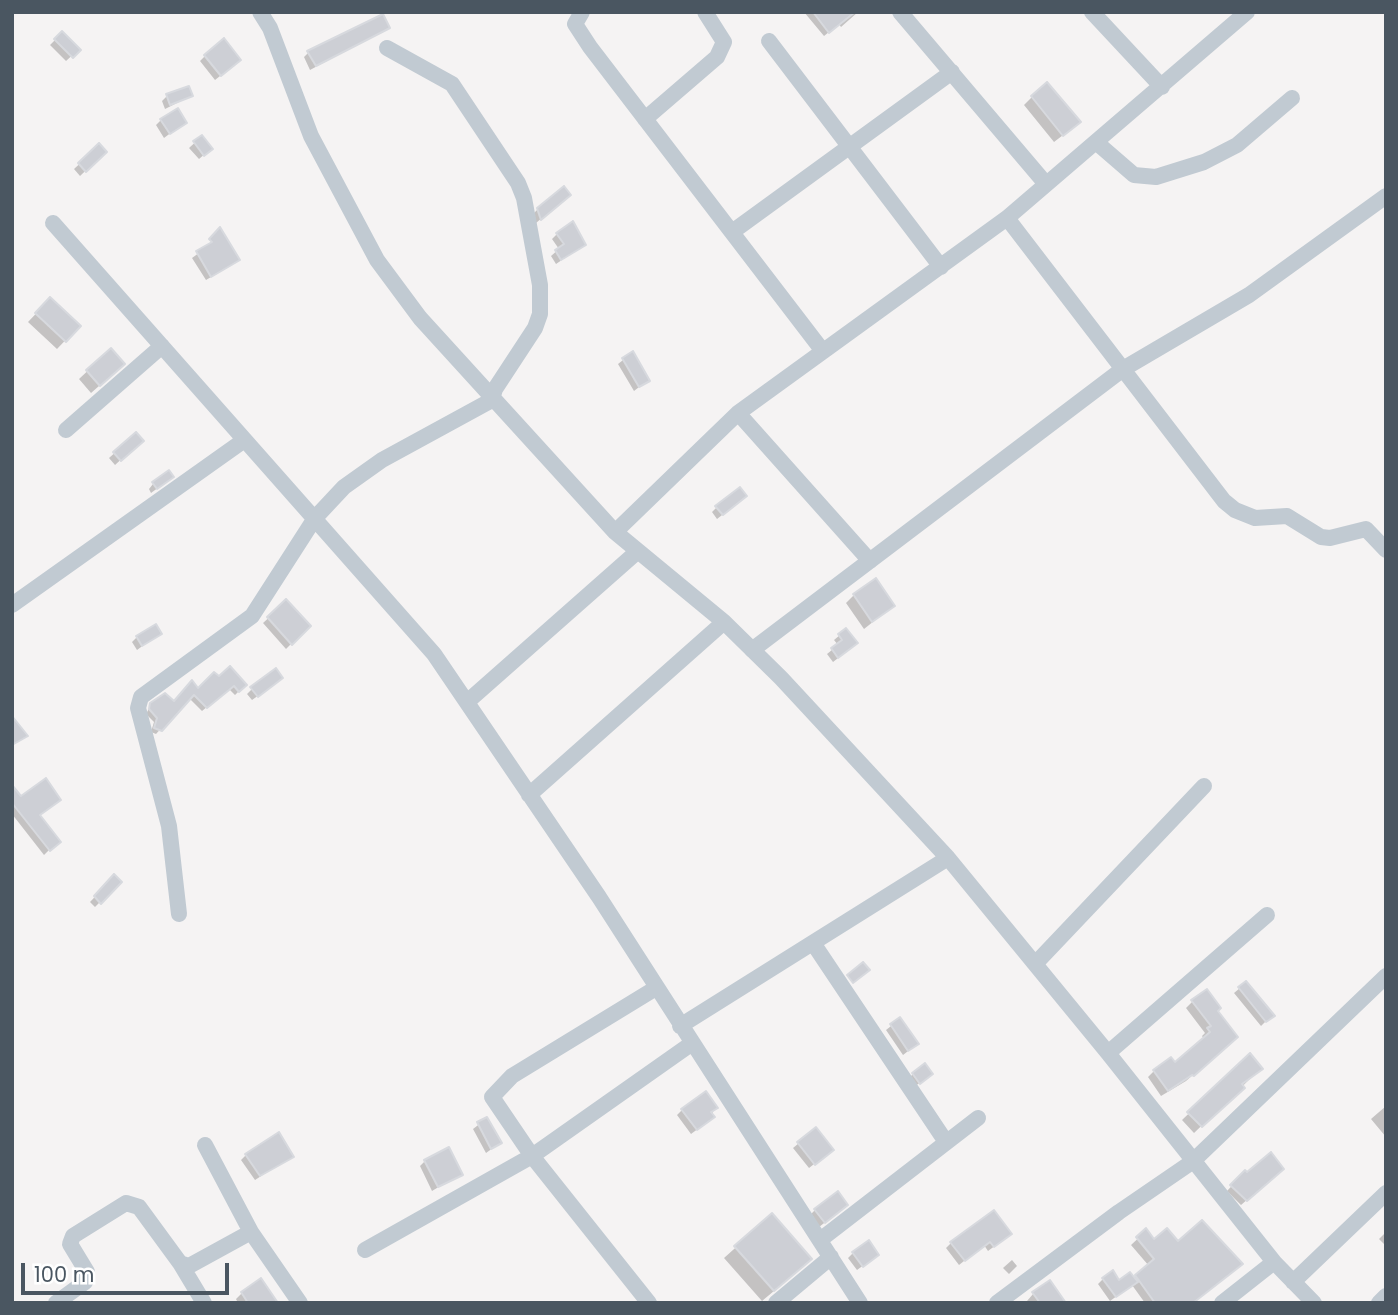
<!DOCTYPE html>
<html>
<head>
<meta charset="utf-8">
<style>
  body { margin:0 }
  #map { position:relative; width:1398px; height:1315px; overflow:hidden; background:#f5f3f3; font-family:Poppins,sans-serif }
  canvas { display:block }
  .frame { position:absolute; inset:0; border:14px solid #4a5661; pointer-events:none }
  .scale { position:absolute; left:21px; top:1263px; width:208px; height:32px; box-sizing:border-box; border:4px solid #4a5661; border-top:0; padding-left:9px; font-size:21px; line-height:24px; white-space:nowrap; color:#4a5661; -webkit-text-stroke:5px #fff; paint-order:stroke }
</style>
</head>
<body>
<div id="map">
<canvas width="1398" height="1315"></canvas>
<div class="frame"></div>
<div class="scale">100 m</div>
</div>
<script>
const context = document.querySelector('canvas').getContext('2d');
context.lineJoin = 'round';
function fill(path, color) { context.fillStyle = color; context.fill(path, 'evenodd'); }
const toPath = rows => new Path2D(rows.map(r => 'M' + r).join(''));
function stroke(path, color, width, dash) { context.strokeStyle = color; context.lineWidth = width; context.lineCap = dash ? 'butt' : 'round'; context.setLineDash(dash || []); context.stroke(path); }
fill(toPath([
  [804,12,858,12,841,27,839,24,824,36],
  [388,28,310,70,304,57,309,52],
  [62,33,78,50,66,61,50,45],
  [205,56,234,65,215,80,200,61],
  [167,96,191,96,165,109,162,101],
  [1032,97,1071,129,1054,142,1024,105],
  [161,120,185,122,164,138,156,125],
  [201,137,206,153,199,159,189,148],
  [99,146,105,152,80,176,74,169],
  [564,199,536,223,532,215,538,209],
  [220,230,233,264,206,280,192,258,207,247],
  [557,234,584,245,556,264,551,256,559,249,552,239],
  [50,299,79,326,57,349,28,322],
  [110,350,115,372,91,393,79,379],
  [632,353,648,380,634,391,618,364],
  [136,434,141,441,115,465,109,458],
  [167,481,151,493,149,489,153,484],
  [740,501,717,519,712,512,717,507],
  [854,595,893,606,864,629,846,603],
  [286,602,309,626,286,649,263,623],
  [846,630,851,648,833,662,827,654,838,645,834,640],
  [160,633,137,650,132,642,137,637],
  [219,679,245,685,235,695,229,689,202,711,189,698,156,734,151,732,154,722,146,714,151,705,173,704],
  [276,683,252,700,247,694,252,689],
  [12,797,20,798,58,841,44,855,12,814],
  [114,877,120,882,95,907,90,902],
  [1246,983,1267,1020,1261,1026,1234,993],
  [1193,1001,1216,1011,1230,1043,1186,1081,1161,1096,1148,1077,1154,1071,1174,1065,1204,1039,1202,1036,1205,1033,1186,1008],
  [900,1019,912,1048,903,1055,886,1030],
  [1250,1055,1254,1075,1194,1133,1182,1120],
  [913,1074,926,1078,914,1087,908,1079],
  [1386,1106,1386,1137,1371,1119],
  [716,1107,707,1122,691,1134,677,1115,682,1110],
  [486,1119,500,1143,486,1153,473,1129],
  [816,1129,827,1154,809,1168,793,1148],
  [246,1155,292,1156,255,1180,241,1160],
  [425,1161,460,1174,432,1191,420,1166],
  [1245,1172,1277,1174,1241,1205,1227,1191],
  [815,1210,841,1210,819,1227,810,1215],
  [771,1216,799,1270,762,1301,724,1258],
  [1146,1231,1154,1241,1193,1303,1145,1303,1132,1285,1110,1301,1098,1284,1103,1279,1119,1282,1133,1279,1149,1266,1131,1245],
  [1386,1232,1386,1246,1379,1239],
  [1004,1239,988,1251,984,1245,959,1265,946,1248,951,1243],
  [853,1253,872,1259,857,1270,848,1258],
  [1012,1260,1017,1266,1009,1274,1003,1268],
  [242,1293,276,1303,238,1303,236,1299],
  [1033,1294,1064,1303,1028,1303,1027,1301]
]), '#0003');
const building = toPath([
  [813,12,855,12,829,33,813,12],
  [383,14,390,28,316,66,307,51,383,14],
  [62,31,81,50,73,58,54,39,62,31],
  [224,38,241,60,221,76,204,55,224,38],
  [1047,82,1081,122,1063,136,1031,96,1047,82],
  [189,86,193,96,170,105,166,94,189,86],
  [178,108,187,123,170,134,160,119,178,108],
  [202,135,213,149,204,156,193,141,202,135],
  [99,143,107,152,86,172,78,163,99,143],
  [564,186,571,195,541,220,537,208,564,186],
  [573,221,586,245,561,260,555,250,564,244,556,233,573,221],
  [220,227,240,260,211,277,196,251,212,242,209,239,220,227],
  [50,297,81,326,66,342,35,313,50,297],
  [111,348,125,364,100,386,86,370,111,348],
  [633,351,650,381,639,387,622,358,633,351],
  [136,432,144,441,121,461,113,452,136,432],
  [169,470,174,477,157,489,152,482,169,470],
  [740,487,747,496,723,515,715,506,740,487],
  [876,578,895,606,872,622,853,594,876,578],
  [286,599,311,626,292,645,267,617,286,599],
  [156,624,162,634,142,646,136,636,156,624],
  [846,628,858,643,838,658,831,648,842,640,838,634,846,628],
  [230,666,247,685,239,692,234,686,207,708,194,695,162,731,154,728,157,718,149,709,150,703,165,693,174,701,192,680,198,688,214,672,219,676,230,666],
  [276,668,283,678,258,697,250,687,276,668],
  [12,716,28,736,12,745,12,716],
  [46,778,61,800,40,815,61,842,50,851,12,803,12,785,21,796,46,778],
  [114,874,122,882,101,904,94,896,114,874],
  [863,962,870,970,853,983,847,975,863,962],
  [1246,981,1275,1016,1266,1022,1238,987,1246,981],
  [1207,989,1221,1008,1218,1011,1238,1037,1194,1076,1192,1075,1168,1091,1153,1070,1171,1057,1175,1062,1210,1032,1207,1028,1211,1026,1191,1000,1207,989],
  [900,1017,919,1044,908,1051,890,1024,900,1017],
  [1250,1053,1263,1069,1242,1084,1245,1088,1202,1127,1187,1112,1250,1053],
  [925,1063,933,1074,920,1084,912,1073,925,1063],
  [706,1091,718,1108,711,1112,715,1117,697,1130,681,1109,706,1091],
  [487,1117,502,1143,491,1149,477,1122,487,1117],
  [816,1127,834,1150,815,1165,797,1142,816,1127],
  [279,1132,294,1157,260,1176,245,1154,279,1132],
  [449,1147,463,1175,438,1187,424,1160,449,1147],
  [1271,1152,1284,1169,1247,1201,1230,1185,1245,1170,1247,1172,1271,1152],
  [838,1191,848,1205,825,1223,814,1209,838,1191],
  [994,1210,1012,1234,994,1247,990,1242,965,1261,950,1242,994,1210],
  [772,1213,812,1259,774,1291,734,1246,772,1213],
  [1202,1220,1243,1264,1193,1303,1155,1303,1135,1275,1154,1259,1136,1237,1146,1228,1154,1239,1167,1228,1178,1241,1202,1220],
  [869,1240,879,1255,863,1267,852,1252,869,1240],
  [1113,1270,1119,1280,1130,1272,1138,1282,1116,1297,1102,1278,1113,1270],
  [261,1278,278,1303,248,1303,241,1292,261,1278],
  [1050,1280,1066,1303,1040,1303,1032,1292,1050,1280]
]);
fill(building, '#cdcfd5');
stroke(building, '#d7d9de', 2);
stroke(toPath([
  [260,12,270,28,311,136,377,260,420,318,615,532,724,622,781,678,948,858,1108,1053,1274,1262,1314,1303],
  [582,12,575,24,590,47,822,350],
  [900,12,1046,184],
  [1092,12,1162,87],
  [769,41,941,267],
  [645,119,717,57,724,42,705,12],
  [1097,143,1134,175,1156,177,1204,162,1237,145,1292,98],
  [1007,218,1224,501,1235,510,1255,518,1287,516,1321,537,1330,538,1366,529,1386,550],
  [53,223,434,654,599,897,860,1303],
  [732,232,952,72],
  [738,413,870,561],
  [66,430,162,346],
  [615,532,738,413,1007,218,1247,12],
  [12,605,243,441],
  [752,650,1123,369,1249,295,1386,196],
  [467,702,638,551],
  [529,795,724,622],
  [179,914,169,826,138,708,141,697,252,616,315,518,344,487,382,460,492,400,495,389,535,328,540,314,540,285,524,198,518,183,452,84,387,48],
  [813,943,946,1142],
  [1036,963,1204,786],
  [680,1026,948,858],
  [1108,1053,1267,915],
  [205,1145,251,1232,300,1303],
  [820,1240,978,1118],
  [365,1250,532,1156,691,1044],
  [180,1263,204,1303],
  [1293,1282,1386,1193],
  [56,1303,85,1282,87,1277,87,1272,70,1244,73,1236,126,1203,139,1207,180,1263,189,1266,251,1232],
  [649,1303,532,1156,492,1097,512,1076,656,988],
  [776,1303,831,1257],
  [997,1303,1119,1212,1192,1162,1386,976],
  [1222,1303,1274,1262],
  [1379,1303,1386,1296]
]), '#c1cad2', 16);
</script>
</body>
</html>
